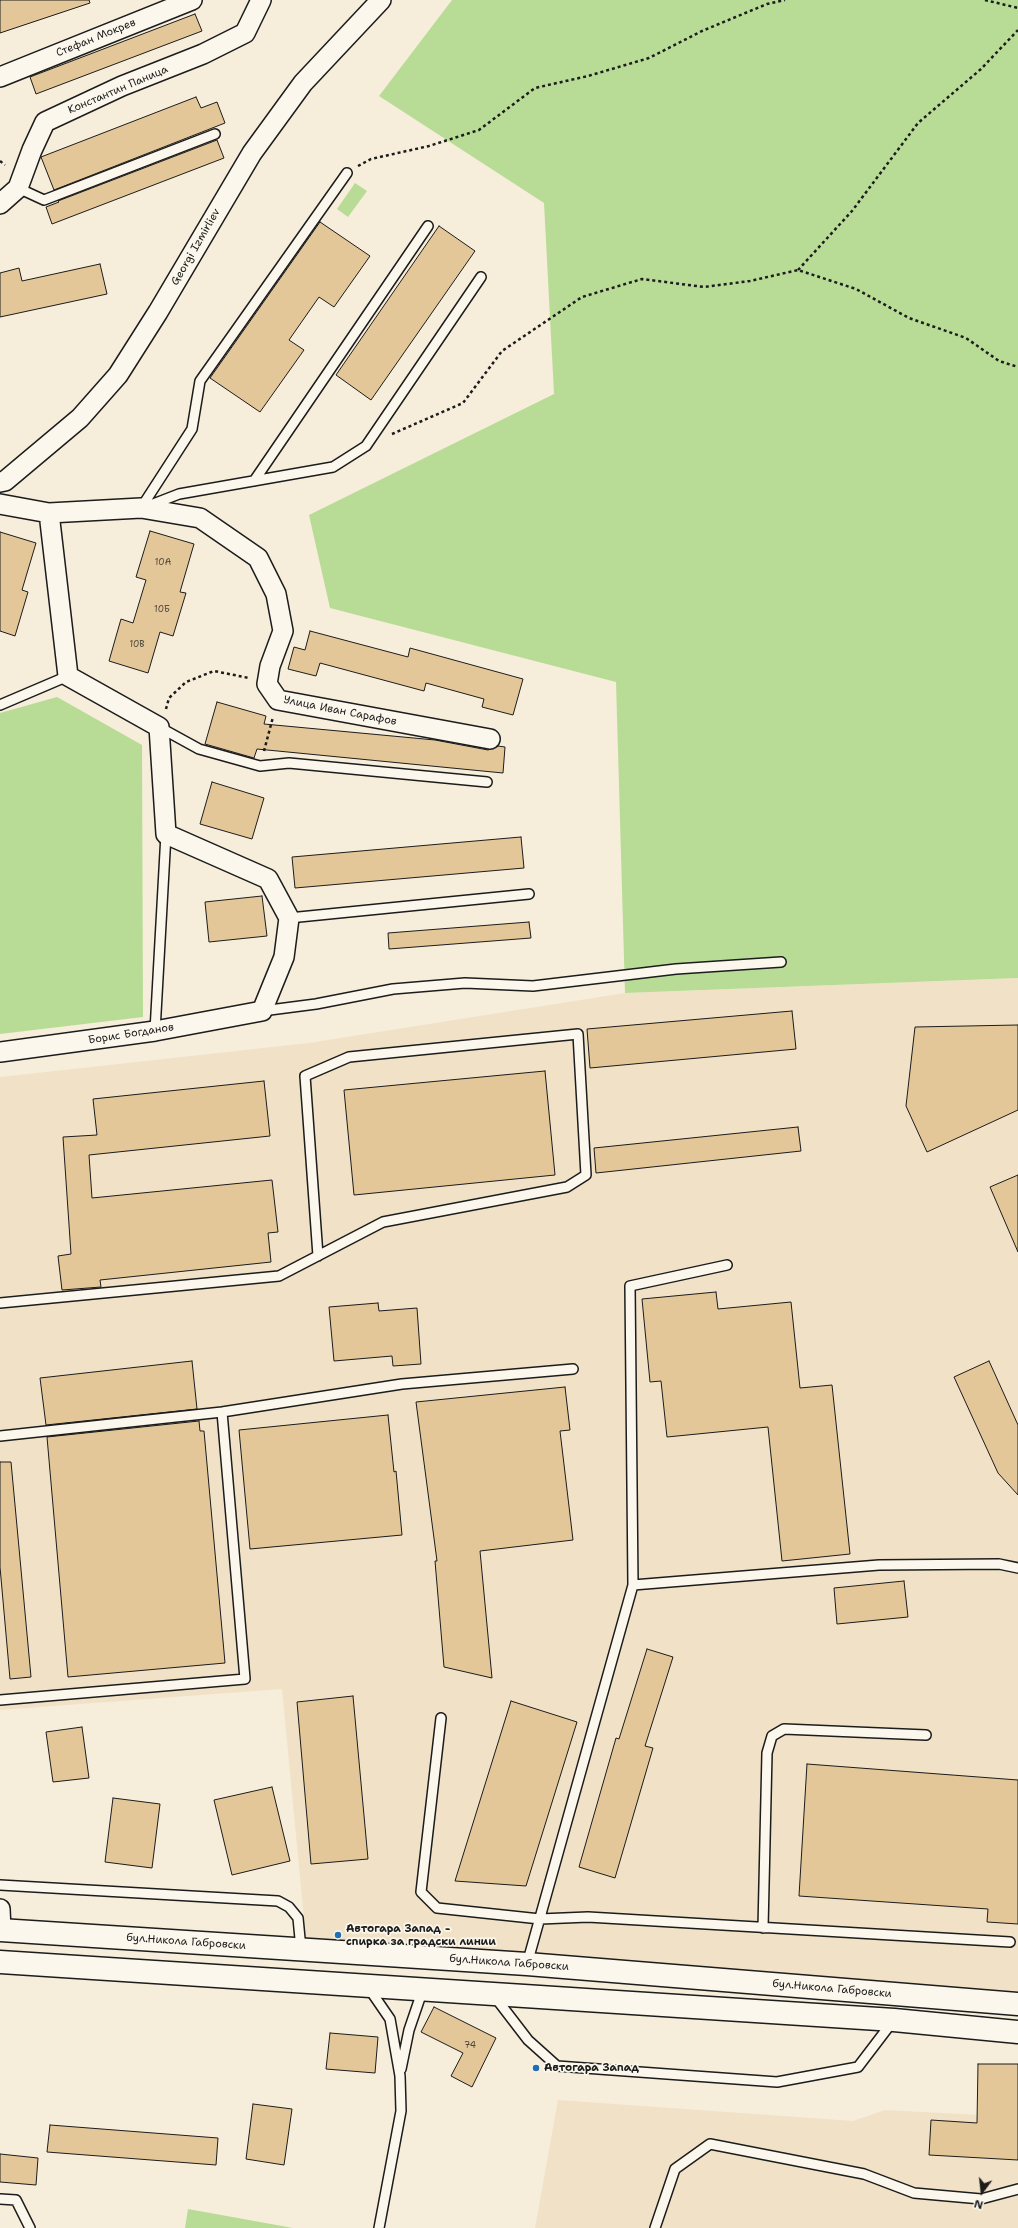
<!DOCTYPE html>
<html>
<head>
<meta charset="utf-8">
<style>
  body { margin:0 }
  #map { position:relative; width:1018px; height:2228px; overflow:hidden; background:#f6eddb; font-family:"Shantell Sans",sans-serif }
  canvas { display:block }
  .north { position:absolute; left:962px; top:2172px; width:40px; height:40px; -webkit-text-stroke:3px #fbf7ec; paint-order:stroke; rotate:195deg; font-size:11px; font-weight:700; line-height:16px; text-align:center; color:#1c1c1c }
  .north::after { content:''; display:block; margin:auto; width:14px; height:18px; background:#1c1c1c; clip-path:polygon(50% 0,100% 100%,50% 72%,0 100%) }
</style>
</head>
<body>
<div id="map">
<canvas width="1018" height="2228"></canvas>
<div class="north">N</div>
</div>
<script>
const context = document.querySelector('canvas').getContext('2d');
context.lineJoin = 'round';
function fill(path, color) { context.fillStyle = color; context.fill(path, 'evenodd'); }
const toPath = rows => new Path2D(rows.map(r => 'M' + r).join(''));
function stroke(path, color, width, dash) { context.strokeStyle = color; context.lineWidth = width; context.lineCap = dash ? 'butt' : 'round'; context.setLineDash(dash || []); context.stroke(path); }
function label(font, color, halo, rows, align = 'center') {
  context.font = font + ' "Shantell Sans",sans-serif'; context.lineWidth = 3.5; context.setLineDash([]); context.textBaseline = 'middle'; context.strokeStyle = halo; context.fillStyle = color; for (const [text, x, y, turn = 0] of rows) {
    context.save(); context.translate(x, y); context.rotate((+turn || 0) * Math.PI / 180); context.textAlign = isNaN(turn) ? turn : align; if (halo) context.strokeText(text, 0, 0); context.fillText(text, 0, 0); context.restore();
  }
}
fill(toPath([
  [1018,978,1018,2004,301,1949,305,1929,282,1689,0,1710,0,1077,309,1043,625,993],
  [558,2100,853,2121,885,2110,1018,2117,1018,2228,535,2228]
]), '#f1e2c7');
fill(toPath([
  [452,0,1018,0,1018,978,625,993,616,682,330,608,309,515,554,394,544,203,379,96],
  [355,183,367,191,348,217,337,209],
  [57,697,142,745,143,1017,0,1034,0,713],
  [188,2209,293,2228,185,2228]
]), '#b8dc96');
const building = toPath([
  [0,0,89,0,90,3,0,33,0,0],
  [195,14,202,31,36,94,30,77,195,14],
  [196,97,201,108,217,102,225,123,54,190,41,157,196,97],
  [217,140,224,158,52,224,46,207,59,202,58,201,217,140],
  [320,222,370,256,334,307,319,297,289,340,304,350,260,412,210,378,320,222],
  [439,226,475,251,371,400,336,375,439,226],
  [100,264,107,294,0,317,0,273,19,268,22,281,100,264],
  [150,531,194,544,180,592,186,593,173,636,160,632,148,673,109,661,121,619,133,623,146,580,136,577,150,531],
  [0,532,36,543,22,590,28,592,15,636,0,631,0,532],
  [310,631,408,657,410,648,523,679,513,715,482,707,484,699,426,683,424,691,320,663,316,676,288,669,294,647,305,650,310,631],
  [217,702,266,716,264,724,435,740,488,750,498,746,505,747,503,773,257,749,254,758,205,744,217,702],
  [212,782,264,798,252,839,200,824,212,782],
  [521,837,524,868,295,888,292,857,521,837],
  [262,896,267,936,209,942,205,902,262,896],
  [529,922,531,938,389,949,388,933,529,922],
  [792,1011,796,1049,590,1068,587,1029,792,1011],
  [1018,1025,1018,1110,927,1152,906,1106,915,1027,1018,1025],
  [545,1071,555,1175,354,1195,344,1090,545,1071],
  [264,1081,270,1136,89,1155,92,1198,272,1180,278,1232,268,1233,271,1262,100,1280,101,1287,62,1290,58,1256,71,1254,63,1137,97,1135,93,1099,264,1081],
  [798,1127,801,1151,596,1173,594,1148,798,1127],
  [1018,1175,1018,1252,990,1187,1018,1175],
  [716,1292,718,1309,791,1302,800,1388,832,1385,850,1554,782,1561,768,1427,667,1437,661,1381,650,1382,642,1299,716,1292],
  [378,1303,379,1311,417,1308,421,1364,393,1366,392,1356,334,1361,329,1307,378,1303],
  [192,1361,197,1409,46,1425,40,1378,192,1361],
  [989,1361,1018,1425,1018,1495,998,1473,954,1377,989,1361],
  [565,1387,570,1430,560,1431,573,1540,480,1551,492,1678,444,1667,435,1561,437,1561,416,1402,565,1387],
  [388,1415,394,1472,396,1471,402,1535,250,1549,239,1430,388,1415],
  [199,1421,200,1431,204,1431,225,1663,68,1677,47,1437,199,1421],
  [0,1462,11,1462,31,1677,10,1679,0,1567,0,1462],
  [904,1581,908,1617,837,1624,834,1588,904,1581],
  [647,1649,673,1657,645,1746,653,1748,615,1878,579,1867,616,1738,619,1739,647,1649],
  [353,1696,368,1859,311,1864,297,1702,353,1696],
  [511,1701,577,1722,526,1886,455,1881,511,1701],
  [82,1727,89,1778,53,1782,46,1732,82,1727],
  [807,1764,1018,1780,1018,1924,987,1922,988,1909,799,1896,807,1764],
  [272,1787,290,1861,232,1875,214,1800,272,1787],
  [113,1798,160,1804,152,1868,105,1862,113,1798],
  [434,2007,496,2038,472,2087,451,2076,463,2053,421,2032,434,2007],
  [330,2033,378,2037,375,2073,326,2069,330,2033],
  [978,2064,1018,2064,1018,2160,929,2155,931,2120,977,2123,978,2064],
  [253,2104,292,2109,284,2165,246,2159,253,2104],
  [50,2125,218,2138,216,2165,47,2152,50,2125],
  [0,2154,38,2158,36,2185,0,2182,0,2154]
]);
fill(building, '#e4c798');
stroke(building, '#1c1c1c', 1);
const service = toPath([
  [18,188,44,200,215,134],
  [254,481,428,226],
  [148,506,179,494,333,467,366,446,481,277],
  [141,508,192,429,200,381,347,173],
  [0,705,68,676],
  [159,727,199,749,260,766,289,763,487,782],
  [289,918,529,894],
  [262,1011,316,1004,393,989,465,983,533,986,676,969,781,962],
  [155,1031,166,834],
  [0,1303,279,1276,383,1222,567,1187,586,1175,578,1034,349,1057,305,1076,318,1256],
  [0,1436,222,1412,402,1384,573,1369],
  [633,1585,879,1565,999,1564,1018,1568],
  [0,1700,245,1679,222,1412],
  [441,1718,421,1892,437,1908,540,1919,588,1917,1010,1942],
  [0,1885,278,1901,289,1907,298,1918,301,1949],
  [763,1928,767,1753,772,1736,784,1729,926,1735],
  [527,1964,633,1585,630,1286,727,1265],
  [368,1987,390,2019,400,2076,401,2111,379,2228],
  [495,1997,528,2040,557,2066,777,2082,858,2067,893,2021],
  [401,2069,409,2030,423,1989],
  [0,2199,16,2200,30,2228],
  [655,2228,675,2169,710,2144,864,2174,914,2193,981,2199,1018,2189]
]);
const minor = toPath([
  [0,77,192,0],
  [0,204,18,188,32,150,45,122,122,86,203,54,245,33,261,0],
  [0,482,5,481,80,418,118,375,158,312,252,153,303,83,381,0],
  [0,504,49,513,141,508,200,518,258,558,276,594,283,631,270,666,267,684,278,700,490,739],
  [0,1052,155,1031,262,1011,284,957,289,918,268,879,166,834,159,727,68,676,49,513],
  [0,1909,1,1930]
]);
const tertiary = toPath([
  [0,1930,527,1964,1018,2004],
  [0,1962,894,2020,1018,2032]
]);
stroke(service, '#1c1c1c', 12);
stroke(minor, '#1c1c1c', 22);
stroke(tertiary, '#1c1c1c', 25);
stroke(toPath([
  [985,0,1018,8],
  [0,161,5,165],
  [358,166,371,159,429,146,479,130,535,88,588,76,649,58,702,31,767,4,785,0],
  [798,270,852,211,918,123,981,69,1018,30],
  [392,434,463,403,502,351,582,297,642,279,704,287,750,281,798,270,856,289,909,318,966,338,999,361,1018,367],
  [166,709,169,698,186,682,214,671,249,678],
  [264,751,273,717]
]), '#1c1c1c', 2.5, [3, 3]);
stroke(service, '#fbf7ec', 9);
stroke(minor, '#fbf7ec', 19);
stroke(tertiary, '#fbf7ec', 22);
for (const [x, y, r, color] of [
  [338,1935,4,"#1f6fb2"],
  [536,2068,4,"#1f6fb2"]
]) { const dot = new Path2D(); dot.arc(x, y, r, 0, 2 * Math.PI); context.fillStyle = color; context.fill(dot); stroke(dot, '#fbf7ec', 1.5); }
label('9px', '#4e473b', null, [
  ["10А",163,563],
  ["10Б",162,610],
  ["10В",137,645],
  ["74",470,2046]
]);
label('11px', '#1c1c1c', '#fbf7ec', [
  ["Стефан Мокрев",96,38,-22],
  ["Константин Паница",118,90,-23],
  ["Georgi Izmirliev",196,247,-60],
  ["Улица Иван Сарафов",340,711,11],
  ["Борис Богданов",131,1034,-9],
  ["бул.Никола Габровски",186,1942,4],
  ["бул.Никола Габровски",509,1963,4],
  ["бул.Никола Габровски",832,1989,5]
]);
label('bold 11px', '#1c1c1c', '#fbf7ec', [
  ["Автогара Запад -",346,1929],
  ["спирка за градски линии",346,1942],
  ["Автогара Запад",544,2068]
], 'left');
</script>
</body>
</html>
